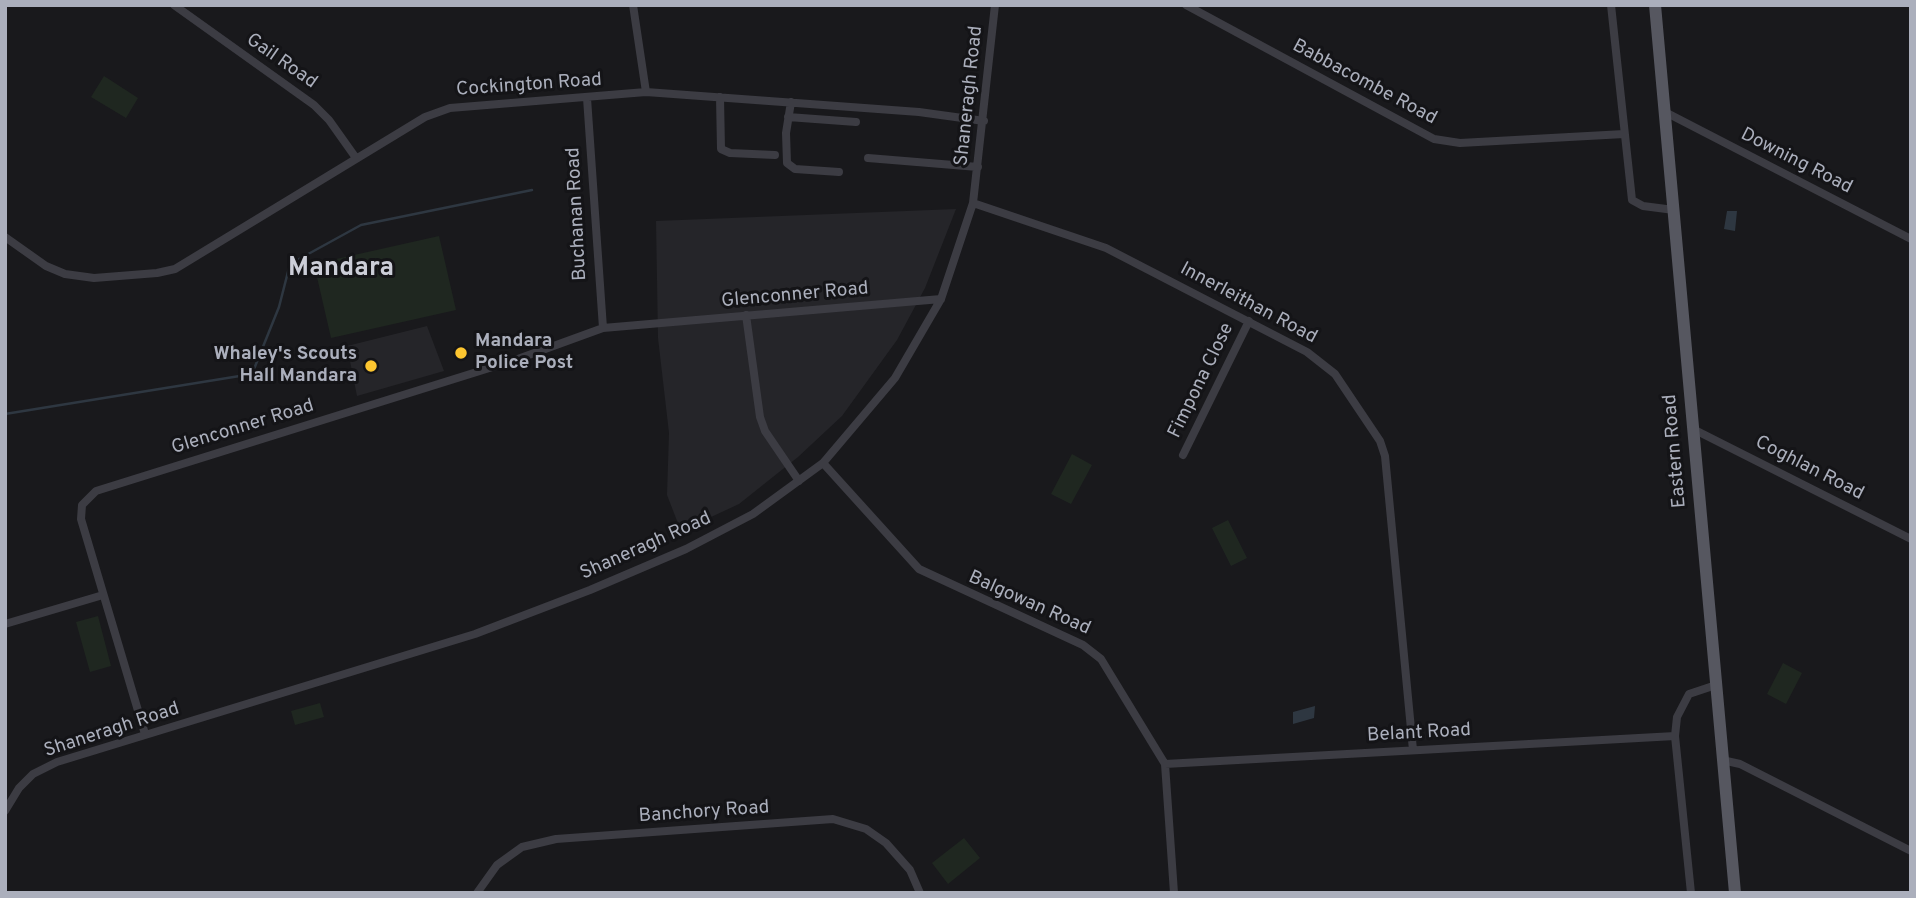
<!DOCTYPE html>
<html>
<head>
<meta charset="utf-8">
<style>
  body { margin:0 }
  #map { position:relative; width:1916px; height:898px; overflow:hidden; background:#19191c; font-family:Overpass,sans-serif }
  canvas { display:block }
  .frame { position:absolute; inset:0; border:7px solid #abafbc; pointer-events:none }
</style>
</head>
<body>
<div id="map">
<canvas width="1916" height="898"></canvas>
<div class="frame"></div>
</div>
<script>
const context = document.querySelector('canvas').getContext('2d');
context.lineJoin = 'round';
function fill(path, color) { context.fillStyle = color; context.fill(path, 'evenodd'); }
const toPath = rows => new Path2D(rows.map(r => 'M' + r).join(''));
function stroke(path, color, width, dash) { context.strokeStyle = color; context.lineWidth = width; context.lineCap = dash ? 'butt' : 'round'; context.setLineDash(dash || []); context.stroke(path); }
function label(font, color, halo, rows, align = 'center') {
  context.font = font + ' Overpass,sans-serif'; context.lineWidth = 6; context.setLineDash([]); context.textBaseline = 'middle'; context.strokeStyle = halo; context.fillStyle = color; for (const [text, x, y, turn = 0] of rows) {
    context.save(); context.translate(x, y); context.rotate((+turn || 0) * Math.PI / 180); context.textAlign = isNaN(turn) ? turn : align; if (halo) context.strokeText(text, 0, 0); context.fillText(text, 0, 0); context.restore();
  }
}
fill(toPath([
  [956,209,925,288,897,340,842,416,798,457,739,504,681,531,667,495,669,433,658,338,656,221],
  [427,326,444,371,357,396,347,346]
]), '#252529');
fill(toPath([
  [104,76,138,98,126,118,91,97],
  [439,236,456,310,331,338,314,264],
  [1072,454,1092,465,1071,504,1051,494],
  [1228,520,1247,558,1231,566,1212,528],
  [98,616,111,666,90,672,76,622],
  [1783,663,1802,673,1786,704,1767,694],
  [320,703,324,717,295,725,291,711],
  [964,838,980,858,948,884,932,863]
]), '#1f2720');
fill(toPath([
  [1727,211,1737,211,1735,231,1724,229],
  [1315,706,1314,718,1293,724,1293,712]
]), '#2e3741');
stroke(toPath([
  [5,414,252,374,279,307,290,264,361,225,532,190]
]), '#2e3741', 2.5);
stroke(toPath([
  [174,5,314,105,329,120,356,158],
  [633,5,646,92],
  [1186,5,1434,139,1460,143,1624,134],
  [1611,5,1632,200,1643,206,1674,210],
  [720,97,721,149,730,153,775,155],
  [587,98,603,328],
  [791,102,786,133,787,163,795,169,839,172],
  [1667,113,1911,239],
  [788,117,856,122],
  [868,158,978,167],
  [973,203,1106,248,1307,352,1335,374,1380,441,1385,456,1413,750],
  [5,237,46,266,65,274,94,278,157,273,175,269,425,117,450,108,646,92,919,112,984,121],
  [746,315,760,417,765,431,799,481],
  [1693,429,1911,539],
  [1183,455,1249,321],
  [823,463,919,569,1083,645,1101,659,1165,764,1174,893],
  [5,624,103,595],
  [145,734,81,519,82,505,96,491,515,360,603,328,941,299],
  [1722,760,1740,764,1911,851],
  [1165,764,1675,736],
  [5,811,19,788,33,774,57,762,475,634,590,590,686,549,753,514,823,463,895,378,941,299,973,203,995,5],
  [477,893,497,865,522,847,556,839,833,819,866,829,886,843,910,870,920,893],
  [1691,893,1675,736,1677,717,1689,694,1716,685]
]), '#3c3c43', 8);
stroke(toPath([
  [1655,5,1735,893]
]), '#565760', 12);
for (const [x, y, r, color] of [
  [461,353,7,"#fdc630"],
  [371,366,7,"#fdc630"]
]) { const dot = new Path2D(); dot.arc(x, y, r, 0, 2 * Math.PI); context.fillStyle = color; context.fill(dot); stroke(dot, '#141417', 2.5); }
label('19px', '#abafbc', '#141417', [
  ["Gail Road",281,62,35],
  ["Babbacombe Road",1364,83,28],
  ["Cockington Road",529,86,-4],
  ["Shaneragh Road",970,96,-84],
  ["Downing Road",1796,162,27],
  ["Buchanan Road",578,214,-93],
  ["Glenconner Road",795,296,-5],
  ["Innerleithan Road",1248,304,28],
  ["Fimpona Close",1202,381,-64],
  ["Glenconner Road",243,428,-17],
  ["Eastern Road",1676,451,-95],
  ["Coghlan Road",1809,469,27],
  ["Shaneragh Road",646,547,-24],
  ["Balgowan Road",1029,604,24],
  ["Shaneragh Road",112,731,-18],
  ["Belant Road",1419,734,-3],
  ["Banchory Road",704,813,-4]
]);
label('bold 19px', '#abafbc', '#141417', [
  ["Mandara",475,342],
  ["Police Post",475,364],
  ["Whaley's Scouts",357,355,"right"],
  ["Hall Mandara",357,377,"right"]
], 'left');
label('bold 26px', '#ccced8', '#141417', [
  ["Mandara",341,270]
]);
</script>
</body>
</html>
